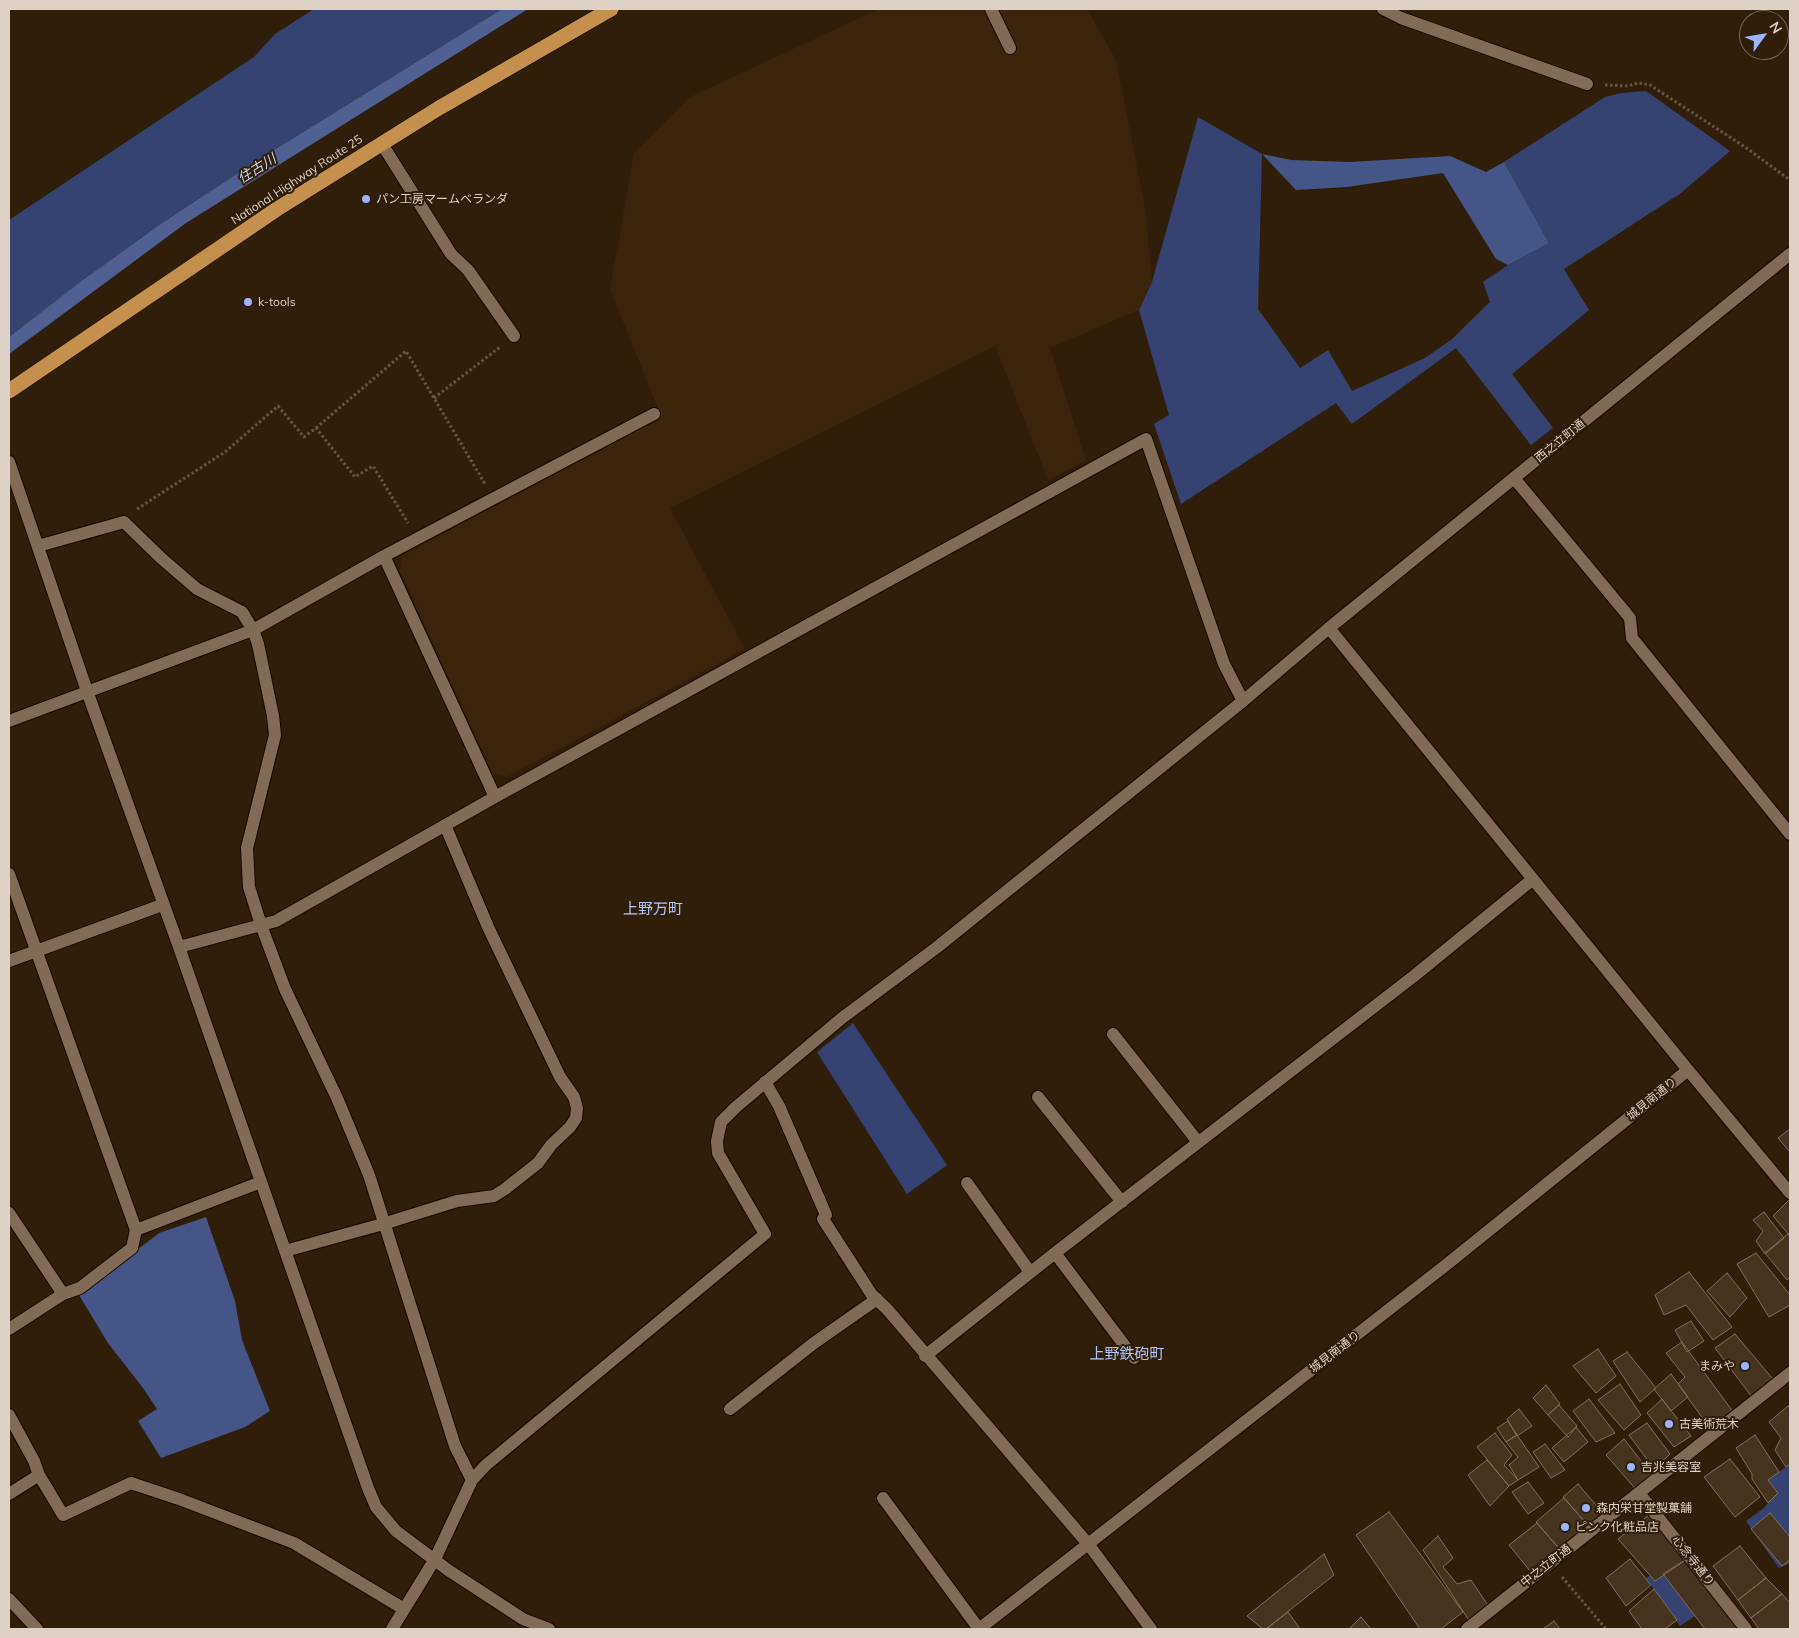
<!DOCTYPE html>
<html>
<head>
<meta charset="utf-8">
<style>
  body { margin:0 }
  #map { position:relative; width:1799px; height:1638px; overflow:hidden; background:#2f1f0a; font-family:Mulish,sans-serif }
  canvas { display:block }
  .frame { position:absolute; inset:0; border:10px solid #ddd2c5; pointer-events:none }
  .north { position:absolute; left:1739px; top:10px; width:50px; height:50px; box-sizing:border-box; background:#2f1f0a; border:1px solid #756755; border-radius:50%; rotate:58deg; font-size:14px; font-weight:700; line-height:20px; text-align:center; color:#ddd2c5 }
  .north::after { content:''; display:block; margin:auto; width:18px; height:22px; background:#9cb4fd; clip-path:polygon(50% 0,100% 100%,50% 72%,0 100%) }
</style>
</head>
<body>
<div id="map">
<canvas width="1799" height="1638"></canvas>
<div class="frame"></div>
<div class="north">N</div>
</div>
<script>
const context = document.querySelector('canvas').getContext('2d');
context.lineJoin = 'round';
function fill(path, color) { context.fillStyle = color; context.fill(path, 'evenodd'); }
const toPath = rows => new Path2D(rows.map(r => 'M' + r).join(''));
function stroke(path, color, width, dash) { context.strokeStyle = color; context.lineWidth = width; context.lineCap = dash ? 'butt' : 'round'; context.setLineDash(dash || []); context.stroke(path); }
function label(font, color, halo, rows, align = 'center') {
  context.font = font + ' Mulish,"Noto Sans JP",sans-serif'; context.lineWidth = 4; context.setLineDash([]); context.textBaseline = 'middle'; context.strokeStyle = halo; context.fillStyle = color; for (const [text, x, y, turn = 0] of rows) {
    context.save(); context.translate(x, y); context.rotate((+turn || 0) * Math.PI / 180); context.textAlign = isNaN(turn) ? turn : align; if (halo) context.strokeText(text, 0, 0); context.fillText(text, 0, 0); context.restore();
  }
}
fill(toPath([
  [879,9,1087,9,1116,60,1146,213,1152,282,1139,310,1050,348,1086,460,1048,480,995,346,670,508,745,649,507,777,493,774,400,571,402,556,661,416,610,289,634,153,690,97]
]), '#3a250a');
fill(toPath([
  [314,9,502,9,258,160,162,223,80,282,9,337,9,220,254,57,275,34],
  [1646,91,1730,151,1681,193,1564,269,1589,310,1512,374,1553,428,1531,445,1456,348,1352,424,1336,403,1181,504,1154,424,1169,415,1139,310,1152,282,1198,117,1262,154,1258,309,1300,368,1328,350,1352,391,1425,358,1452,339,1490,302,1483,282,1508,265,1549,243,1504,162,1605,97,1621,93],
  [853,1023,947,1165,907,1194,817,1052],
  [1790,1464,1790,1563,1779,1568,1746,1521,1764,1508,1777,1493,1768,1480],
  [1660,1569,1695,1616,1680,1626,1646,1578]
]), '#364372');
fill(toPath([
  [1262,154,1291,160,1350,162,1450,156,1486,172,1504,162,1549,243,1508,265,1496,259,1443,173,1347,187,1296,190],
  [206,1217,235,1301,242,1340,270,1411,245,1427,161,1458,138,1421,157,1409,143,1388,108,1343,79,1295,159,1233]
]), '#465588');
fill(toPath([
  [502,9,528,9,186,223,9,354,9,337,80,282,162,223,258,160]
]), '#506093');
const building = toPath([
  [1790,1129,1790,1152,1778,1138,1790,1129],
  [1790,1199,1790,1236,1773,1216,1790,1199],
  [1764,1212,1784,1238,1765,1254,1756,1241,1763,1231,1753,1220,1764,1212],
  [1788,1234,1790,1237,1790,1277,1787,1280,1765,1253,1788,1234],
  [1756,1253,1790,1295,1790,1305,1769,1317,1737,1264,1756,1253],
  [1689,1272,1732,1327,1713,1340,1686,1305,1664,1315,1655,1295,1689,1272],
  [1727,1273,1747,1298,1730,1317,1707,1291,1727,1273],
  [1691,1321,1704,1341,1687,1352,1675,1330,1691,1321],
  [1735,1334,1777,1384,1755,1401,1715,1348,1735,1334],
  [1682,1342,1736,1416,1714,1434,1678,1384,1685,1377,1666,1353,1682,1342],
  [1598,1349,1616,1376,1596,1393,1573,1366,1598,1349],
  [1627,1352,1656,1388,1640,1402,1613,1361,1627,1352],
  [1671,1374,1688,1397,1671,1411,1654,1389,1671,1374],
  [1620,1384,1641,1415,1624,1430,1598,1400,1620,1384],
  [1546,1385,1560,1404,1548,1415,1533,1398,1546,1385],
  [1589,1399,1615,1433,1596,1442,1573,1411,1589,1399],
  [1662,1399,1691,1436,1674,1447,1647,1413,1662,1399],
  [1559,1405,1577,1426,1568,1437,1548,1415,1559,1405],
  [1788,1406,1790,1409,1790,1464,1786,1467,1775,1450,1781,1438,1769,1422,1788,1406],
  [1519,1409,1532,1426,1517,1436,1507,1419,1519,1409],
  [1508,1421,1517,1435,1506,1442,1497,1428,1508,1421],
  [1647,1423,1670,1454,1654,1469,1629,1435,1647,1423],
  [1576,1427,1588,1442,1564,1462,1552,1448,1576,1427],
  [1495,1433,1512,1455,1504,1465,1518,1480,1509,1486,1477,1447,1495,1433],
  [1517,1435,1539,1467,1518,1480,1509,1465,1518,1457,1506,1442,1517,1435],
  [1755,1435,1779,1472,1768,1480,1778,1493,1768,1503,1752,1479,1752,1474,1736,1448,1755,1435],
  [1624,1439,1656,1480,1639,1493,1606,1455,1624,1439],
  [1545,1444,1565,1470,1551,1478,1533,1452,1545,1444],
  [1730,1459,1760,1497,1735,1517,1704,1477,1730,1459],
  [1487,1460,1509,1486,1490,1506,1468,1475,1487,1460],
  [1528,1482,1544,1503,1528,1514,1512,1492,1528,1482],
  [1578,1484,1607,1518,1592,1530,1563,1497,1578,1484],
  [1564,1498,1592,1530,1563,1553,1536,1522,1564,1498],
  [1654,1511,1690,1557,1655,1581,1618,1539,1654,1511],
  [1389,1512,1463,1612,1441,1629,1420,1629,1356,1535,1389,1512],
  [1770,1513,1790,1537,1790,1560,1782,1566,1751,1529,1770,1513],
  [1537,1523,1563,1553,1534,1576,1509,1545,1537,1523],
  [1438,1536,1453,1558,1443,1567,1457,1584,1471,1580,1491,1610,1472,1625,1423,1550,1438,1536],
  [1740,1546,1766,1578,1738,1600,1713,1566,1740,1546],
  [1324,1554,1334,1575,1266,1629,1263,1629,1247,1616,1324,1554],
  [1690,1557,1743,1625,1737,1629,1705,1629,1663,1574,1690,1557],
  [1630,1559,1651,1585,1626,1606,1606,1578,1630,1559],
  [1766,1578,1782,1594,1751,1618,1738,1600,1766,1578],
  [1654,1589,1677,1620,1665,1629,1642,1629,1629,1611,1654,1589],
  [1782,1594,1790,1603,1790,1629,1759,1629,1751,1618,1782,1594],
  [1288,1612,1300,1629,1266,1629,1288,1612],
  [1361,1617,1371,1629,1349,1629,1361,1617],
  [1554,1621,1560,1629,1543,1629,1554,1621]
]);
fill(building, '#453420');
stroke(building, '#826f58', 1);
const minor = toPath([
  [991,9,1010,48],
  [1383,9,1401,18,1587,84],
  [382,144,451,254,468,270,514,336],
  [9,462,87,691,179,947,368,1488,376,1507,396,1531,448,1570,523,1619,549,1629],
  [1514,478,1630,618,1632,638,1790,834],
  [38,546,124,522,161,558,197,589,242,612,253,630,258,644,273,716,275,735,247,848,249,887,261,925,285,989,337,1098,369,1175,455,1446,472,1480],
  [384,556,495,797],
  [1329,628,1688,1070,1790,1193],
  [9,721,253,630,384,556,654,414],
  [9,874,136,1230,261,1182],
  [179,947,276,921,495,797,1146,439,1224,664,1243,701],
  [9,961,162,905],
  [1113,1034,1198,1142],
  [765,1082,779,1106,826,1215,823,1219,872,1295,887,1309,1089,1545,1151,1629],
  [1038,1097,1122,1202],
  [967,1183,1030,1272],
  [9,1213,63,1294],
  [285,1251,383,1224,457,1201,494,1196,505,1189,538,1163,551,1145,570,1127,576,1118,577,1108,574,1097,560,1077,488,927,445,825],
  [1055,1253,1134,1358],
  [9,1329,63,1294,80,1288,132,1248,136,1230],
  [925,1356,1055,1253,1414,976,1533,879],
  [730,1409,814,1343,877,1299],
  [9,1415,34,1461,39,1475,63,1515,131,1483,179,1499,294,1543,404,1609],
  [1639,1493,1746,1629],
  [9,1494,39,1475],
  [883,1498,979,1629],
  [9,1599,37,1629],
  [392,1629,435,1559,472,1480,486,1465,765,1234,718,1153,717,1141,721,1122,736,1107,842,1018,936,948,1243,701,1329,628,1790,254],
  [979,1629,1446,1265,1688,1070],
  [1467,1629,1790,1373]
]);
const highway = toPath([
  [9,391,277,209,439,108,611,9]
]);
stroke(minor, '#170800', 14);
stroke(highway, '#170800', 16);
stroke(toPath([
  [1605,85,1628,86,1638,83,1650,85,1745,147,1790,180],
  [434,398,500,347],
  [316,428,406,351,485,484],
  [137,509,225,452,278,406,304,437,316,428,355,477,373,466,408,523],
  [1562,1577,1606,1629]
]), '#645542', 3, [2.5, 2.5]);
stroke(minor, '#806c56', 12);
stroke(highway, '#c58f4d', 15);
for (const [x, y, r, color] of [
  [366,199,5,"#9cb4fd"],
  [248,302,5,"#9cb4fd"],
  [1745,1366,5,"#9cb4fd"],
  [1669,1424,5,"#9cb4fd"],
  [1631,1467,5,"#9cb4fd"],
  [1586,1508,5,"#9cb4fd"],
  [1565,1527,5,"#9cb4fd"]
]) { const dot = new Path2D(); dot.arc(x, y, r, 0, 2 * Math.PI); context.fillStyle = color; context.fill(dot); stroke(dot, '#2f1f0a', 2); }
label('12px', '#ddd2c5', '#2f1f0a', [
  ["National Highway Route 25",297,180,-33],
  ["西之立町通",1560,441,-39],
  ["城見南通り",1652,1099,-39],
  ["城見南通り",1335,1352,-38],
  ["心念寺通り",1693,1561,52],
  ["中之立町通",1546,1566,-38]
]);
label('12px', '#ddd2c5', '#2f1f0a', [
  ["パン工房マームベランダ",376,199],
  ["k-tools",258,302],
  ["まみや",1735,1366,"right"],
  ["古美術荒木",1679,1424],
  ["吉兆美容室",1641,1467],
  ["森内栄甘堂製菓舗",1596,1508],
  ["ピンク化粧品店",1575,1527]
], 'left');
label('italic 14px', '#c9d4f4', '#2f1f0a', [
  ["住古川",257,169,-32]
]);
label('15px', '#b2c5fc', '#2f1f0a', [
  ["上野万町",653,909],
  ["上野鉄砲町",1127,1354]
]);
</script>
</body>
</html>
